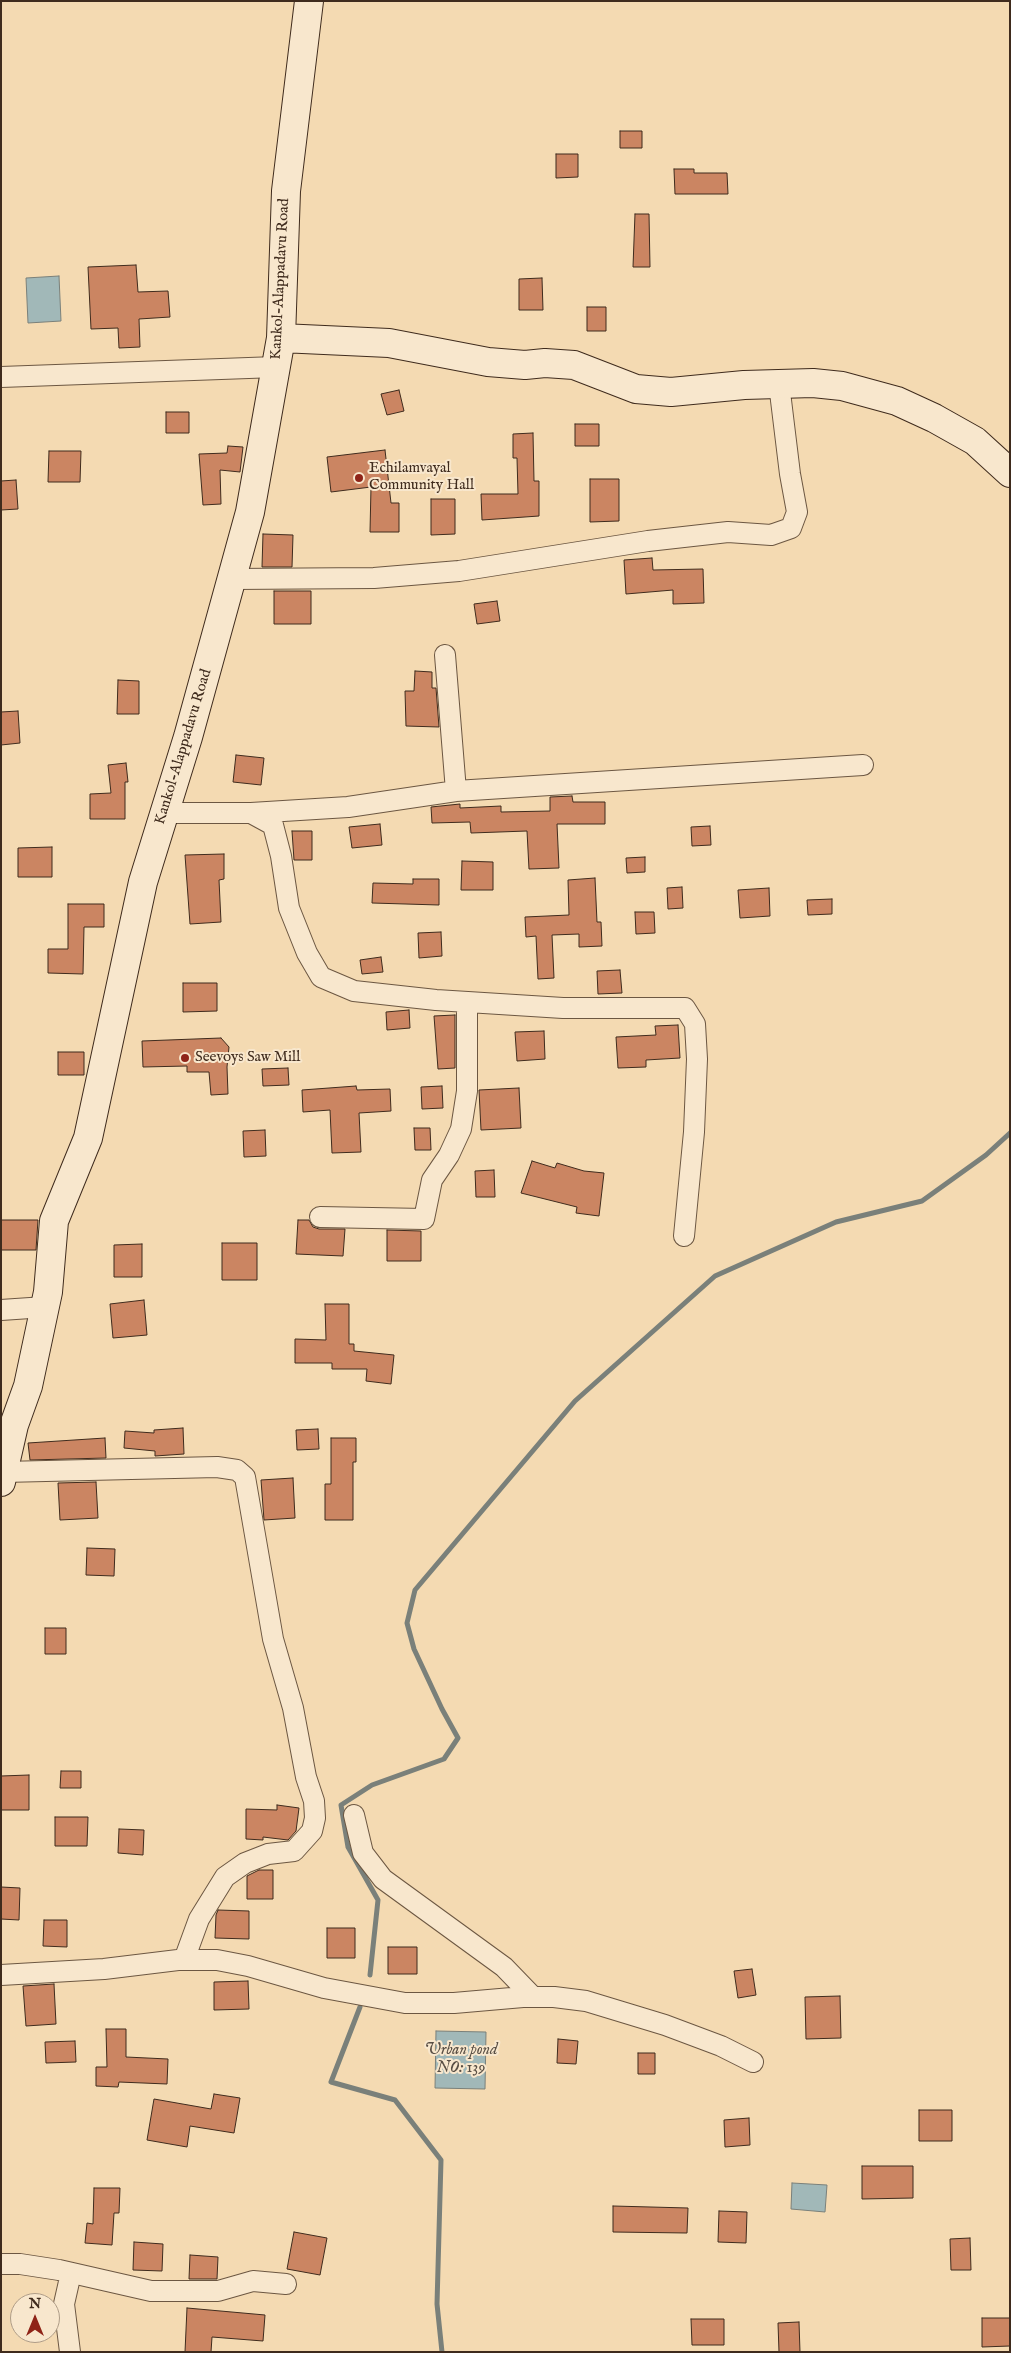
<!DOCTYPE html>
<html>
<head>
<meta charset="utf-8">
<style>
  body { margin:0 }
  #map { position:relative; width:1011px; height:2353px; overflow:hidden; background:#f4dab2; font-family:"IM FELL English",serif }
  canvas { display:block }
  .frame { position:absolute; inset:0; border:2px solid #3f2b1d; pointer-events:none }
  .north { position:absolute; left:10px; top:2293px; width:50px; height:50px; box-sizing:border-box; background:#f8e7cd; border:1px solid #ae9c87; border-radius:50%; rotate:0deg; font-size:14px; font-weight:700; line-height:20px; text-align:center; color:#3f2b1d }
  .north::after { content:''; display:block; margin:auto; width:18px; height:22px; background:#8f2418; clip-path:polygon(50% 0,100% 100%,50% 72%,0 100%) }
</style>
</head>
<body>
<div id="map">
<canvas width="1011" height="2353"></canvas>
<div class="frame"></div>
<div class="north">N</div>
</div>
<script>
const context = document.querySelector('canvas').getContext('2d');
context.lineJoin = 'round';
function fill(path, color) { context.fillStyle = color; context.fill(path, 'evenodd'); }
const toPath = rows => new Path2D(rows.map(r => 'M' + r).join(''));
function stroke(path, color, width, dash) { context.strokeStyle = color; context.lineWidth = width; context.lineCap = dash ? 'butt' : 'round'; context.setLineDash(dash || []); context.stroke(path); }
function label(font, color, halo, rows, align = 'center') {
  context.font = font + ' "IM FELL English",serif'; context.lineWidth = 4; context.setLineDash([]); context.textBaseline = 'middle'; context.strokeStyle = halo; context.fillStyle = color; for (const [text, x, y, turn = 0] of rows) {
    context.save(); context.translate(x, y); context.rotate((+turn || 0) * Math.PI / 180); context.textAlign = isNaN(turn) ? turn : align; if (halo) context.strokeText(text, 0, 0); context.fillText(text, 0, 0); context.restore();
  }
}
const water = toPath([
  [59,276,61,321,28,323,26,278,59,276],
  [436,2031,486,2032,485,2089,435,2088,436,2031],
  [792,2183,827,2185,825,2212,791,2209,792,2183]
]);
fill(water, '#a1b8b8');
stroke(water, '#7a807a', 1);
stroke(toPath([
  [370,1975,378,1900,348,1847,341,1805,372,1785,444,1759,458,1738,442,1709,414,1649,407,1623,415,1590,575,1401,715,1276,836,1222,922,1201,986,1155,1010,1133],
  [360,2007,331,2082,395,2100,441,2160,437,2304,442,2352]
]), '#7a807a', 5);
const building = toPath([
  [620,131,642,131,642,148,620,148,620,131],
  [556,154,578,154,578,177,556,178,556,154],
  [674,169,694,169,694,173,727,173,728,194,675,194,674,169],
  [635,214,649,214,650,267,633,267,635,214],
  [136,265,138,292,168,291,170,317,139,319,140,347,119,348,118,328,91,329,88,267,136,265],
  [542,278,543,310,519,310,519,279,542,278],
  [587,307,606,307,606,331,587,331,587,307],
  [399,390,404,411,387,415,381,394,399,390],
  [166,412,189,412,189,433,166,433,166,412],
  [575,424,599,424,599,446,575,446,575,424],
  [533,433,534,481,539,481,539,516,482,520,481,494,518,494,517,458,513,458,513,434,533,433],
  [228,446,243,447,240,472,220,470,221,504,203,505,199,454,227,453,228,446],
  [385,450,391,503,399,503,399,532,370,532,371,487,331,492,327,457,385,450],
  [49,451,81,451,80,482,48,482,49,451],
  [590,479,619,479,619,521,590,522,590,479],
  [16,480,18,509,1,510,1,481,16,480],
  [431,499,455,499,455,534,431,535,431,499],
  [263,534,293,535,292,567,262,567,263,534],
  [652,558,653,570,703,569,704,603,673,604,673,590,626,594,624,560,652,558],
  [274,591,311,591,311,624,274,624,274,591],
  [497,601,500,621,477,624,474,604,497,601],
  [415,671,432,672,432,688,436,688,439,727,406,726,405,691,414,691,415,671],
  [118,680,139,681,139,714,117,714,118,680],
  [18,711,20,743,1,745,1,712,18,711],
  [236,755,264,758,261,785,233,782,236,755],
  [126,763,128,782,125,782,125,819,90,819,90,794,111,793,108,765,126,763],
  [572,796,573,802,605,802,605,824,557,824,559,868,529,869,527,831,471,833,470,822,432,823,431,807,460,804,460,808,501,806,501,812,550,811,550,797,572,796],
  [380,824,382,845,352,848,349,827,380,824],
  [710,826,711,845,692,846,691,827,710,826],
  [292,831,312,831,312,860,294,860,292,831],
  [52,847,52,877,18,877,18,848,52,847],
  [224,854,224,879,219,880,221,922,190,924,185,855,224,854],
  [645,857,645,872,627,873,626,858,645,857],
  [462,861,493,862,493,890,461,890,462,861],
  [595,878,597,922,601,922,602,946,579,947,579,934,552,935,554,978,538,979,536,936,526,937,525,917,569,915,568,880,595,878],
  [413,879,439,879,439,905,372,903,373,883,413,884,413,879],
  [682,887,683,908,668,909,667,888,682,887],
  [769,888,770,916,740,918,738,890,769,888],
  [832,899,832,914,808,915,807,900,832,899],
  [68,904,104,904,104,927,84,927,83,974,48,973,48,949,68,949,68,904],
  [635,912,654,912,655,933,636,934,635,912],
  [441,932,442,956,419,958,418,933,441,932],
  [381,957,383,972,362,974,360,960,381,957],
  [620,970,622,993,598,994,597,971,620,970],
  [183,983,217,983,217,1011,183,1012,183,983],
  [409,1010,410,1028,387,1030,386,1012,409,1010],
  [455,1015,455,1068,438,1069,434,1016,455,1015],
  [678,1025,680,1058,646,1060,646,1067,618,1068,616,1037,656,1035,655,1026,678,1025],
  [544,1031,545,1059,517,1061,515,1032,544,1031],
  [221,1038,229,1047,227,1067,228,1094,211,1095,209,1072,187,1072,187,1066,143,1067,142,1041,221,1038],
  [58,1052,84,1052,84,1075,58,1075,58,1052],
  [288,1068,289,1085,263,1086,262,1069,288,1068],
  [356,1086,357,1090,390,1089,391,1111,359,1113,361,1152,332,1153,330,1110,303,1112,302,1090,356,1086],
  [442,1086,443,1108,422,1109,421,1087,442,1086],
  [519,1088,521,1128,481,1130,479,1090,519,1088],
  [414,1128,430,1128,431,1150,415,1150,414,1128],
  [265,1130,266,1156,244,1157,243,1131,265,1130],
  [532,1161,555,1168,557,1163,584,1171,604,1173,599,1216,576,1213,577,1207,521,1193,532,1161],
  [494,1170,495,1197,476,1197,475,1171,494,1170],
  [1,1220,38,1220,36,1250,1,1250,1,1220],
  [298,1220,309,1220,313,1227,319,1229,345,1229,343,1256,296,1254,298,1220],
  [387,1230,421,1231,421,1261,387,1261,387,1230],
  [222,1243,257,1243,257,1280,222,1280,222,1243],
  [142,1244,142,1277,114,1277,114,1245,142,1244],
  [144,1300,147,1335,113,1338,110,1304,144,1300],
  [325,1304,349,1304,349,1344,354,1344,354,1351,394,1355,391,1384,366,1381,367,1369,332,1369,332,1363,295,1363,295,1339,326,1340,325,1304],
  [183,1428,184,1454,155,1456,155,1451,124,1448,125,1431,154,1433,154,1430,183,1428],
  [318,1429,319,1449,297,1450,296,1430,318,1429],
  [105,1438,106,1458,30,1460,28,1443,105,1438],
  [331,1438,356,1438,356,1462,353,1462,353,1520,325,1520,325,1484,331,1484,331,1438],
  [293,1478,295,1518,264,1520,261,1480,293,1478],
  [96,1482,98,1518,60,1520,58,1483,96,1482],
  [87,1548,115,1549,114,1576,86,1575,87,1548],
  [45,1628,66,1628,66,1654,45,1654,45,1628],
  [61,1771,81,1771,81,1788,60,1788,61,1771],
  [29,1775,29,1810,1,1810,1,1776,29,1775],
  [277,1805,299,1808,296,1831,288,1840,263,1837,263,1840,246,1839,246,1809,277,1810,277,1805],
  [55,1817,88,1817,87,1846,55,1846,55,1817],
  [119,1829,144,1830,143,1855,118,1853,119,1829],
  [259,1870,273,1870,273,1899,247,1899,247,1876,259,1870],
  [1,1887,20,1888,19,1920,1,1919,1,1887],
  [218,1910,249,1911,249,1939,215,1938,216,1915,218,1910],
  [44,1920,67,1920,67,1947,43,1946,44,1920],
  [327,1928,355,1928,355,1958,327,1958,327,1928],
  [388,1947,417,1947,417,1974,388,1974,388,1947],
  [752,1969,756,1995,738,1998,734,1971,752,1969],
  [248,1981,249,2009,214,2010,214,1982,248,1981],
  [54,1984,56,2024,26,2026,23,1986,54,1984],
  [840,1996,841,2038,806,2039,805,1997,840,1996],
  [106,2029,126,2029,126,2057,168,2059,167,2084,119,2082,118,2087,96,2086,96,2067,107,2067,106,2029],
  [558,2039,578,2041,576,2064,557,2063,558,2039],
  [75,2041,76,2062,46,2063,45,2042,75,2041],
  [638,2053,655,2053,655,2074,638,2074,638,2053],
  [214,2094,240,2098,234,2133,190,2126,187,2147,147,2140,154,2099,211,2109,214,2094],
  [919,2110,952,2110,952,2141,919,2141,919,2110],
  [749,2118,750,2145,725,2147,724,2120,749,2118],
  [862,2166,913,2166,913,2198,862,2199,862,2166],
  [94,2188,120,2188,119,2213,114,2213,112,2245,85,2243,87,2223,93,2224,94,2188],
  [613,2206,688,2208,687,2233,613,2232,613,2206],
  [719,2211,747,2212,746,2243,718,2242,719,2211],
  [294,2232,327,2238,320,2275,287,2269,294,2232],
  [970,2238,971,2270,951,2270,950,2239,970,2238],
  [134,2242,163,2244,162,2271,133,2270,134,2242],
  [190,2255,218,2257,217,2279,189,2279,190,2255],
  [187,2308,265,2315,263,2341,212,2337,211,2352,185,2352,187,2308],
  [982,2318,1010,2318,1010,2346,982,2347,982,2318],
  [691,2319,724,2319,724,2345,692,2345,691,2319],
  [799,2322,800,2352,779,2352,778,2323,799,2322]
]);
fill(building, '#cb8562');
stroke(building, '#3f2b1d', 1);
const street = toPath([
  [1,377,276,367],
  [233,579,374,578,459,571,648,541,728,532,771,535,791,528,797,512,790,474,779,384],
  [445,655,456,791],
  [165,813,251,813,273,825,281,856,289,908,307,953,321,977,354,991,436,1000,563,1008,685,1008,695,1024,697,1059,694,1132,684,1236],
  [251,813,348,807,456,791,863,765],
  [320,1217,424,1219,432,1180,449,1155,461,1129,467,1091,467,1002],
  [1,1310,45,1307],
  [3,1472,217,1467,237,1470,245,1477,273,1639,293,1708,306,1777,314,1801,315,1818,312,1831,294,1851,268,1854,245,1863,225,1877,199,1919,184,1960],
  [354,1815,363,1853,383,1879,504,1967,533,1997],
  [1,1975,104,1969,178,1960,217,1960,248,1966,324,1988,405,2003,454,2003,523,1997,554,1997,586,2001,665,2025,721,2046,753,2062],
  [1,2264,20,2264,59,2270,151,2291,218,2291,253,2281,286,2284],
  [70,2352,64,2304,71,2273]
]);
const secondary = toPath([
  [281,338,389,343,488,362,525,365,545,363,574,365,636,389,671,392,744,385,813,383,842,386,897,401,934,418,975,441,1010,473],
  [1,1482,14,1425,28,1386,48,1292,54,1221,88,1138,143,882,188,737,250,512,281,338,286,191,309,1]
]);
stroke(street, '#6c5742', 22);
stroke(secondary, '#3f2b1d', 30);
stroke(street, '#f8e7cd', 20);
stroke(secondary, '#f8e7cd', 28);
for (const [x, y, r, color] of [
  [359,478,5,"#8f2418"],
  [185,1058,5,"#8f2418"]
]) { const dot = new Path2D(); dot.arc(x, y, r, 0, 2 * Math.PI); context.fillStyle = color; context.fill(dot); stroke(dot, '#f8e7cd', 2); }
label('15px', '#3f2b1d', '#f8e7cd', [
  ["Kankol-Alappadavu Road",281,279,-87],
  ["Kankol-Alappadavu Road",184,747,-73]
]);
label('15px', '#3f2b1d', '#f8e7cd', [
  ["Echilamvayal",369,469],
  ["Community Hall",369,486],
  ["Seevoys Saw Mill",195,1058]
], 'left');
label('italic 16px', '#584e44', '#f8e7cd', [
  ["Urban pond",461,2051],
  ["NO: 139",461,2069]
]);
</script>
</body>
</html>
